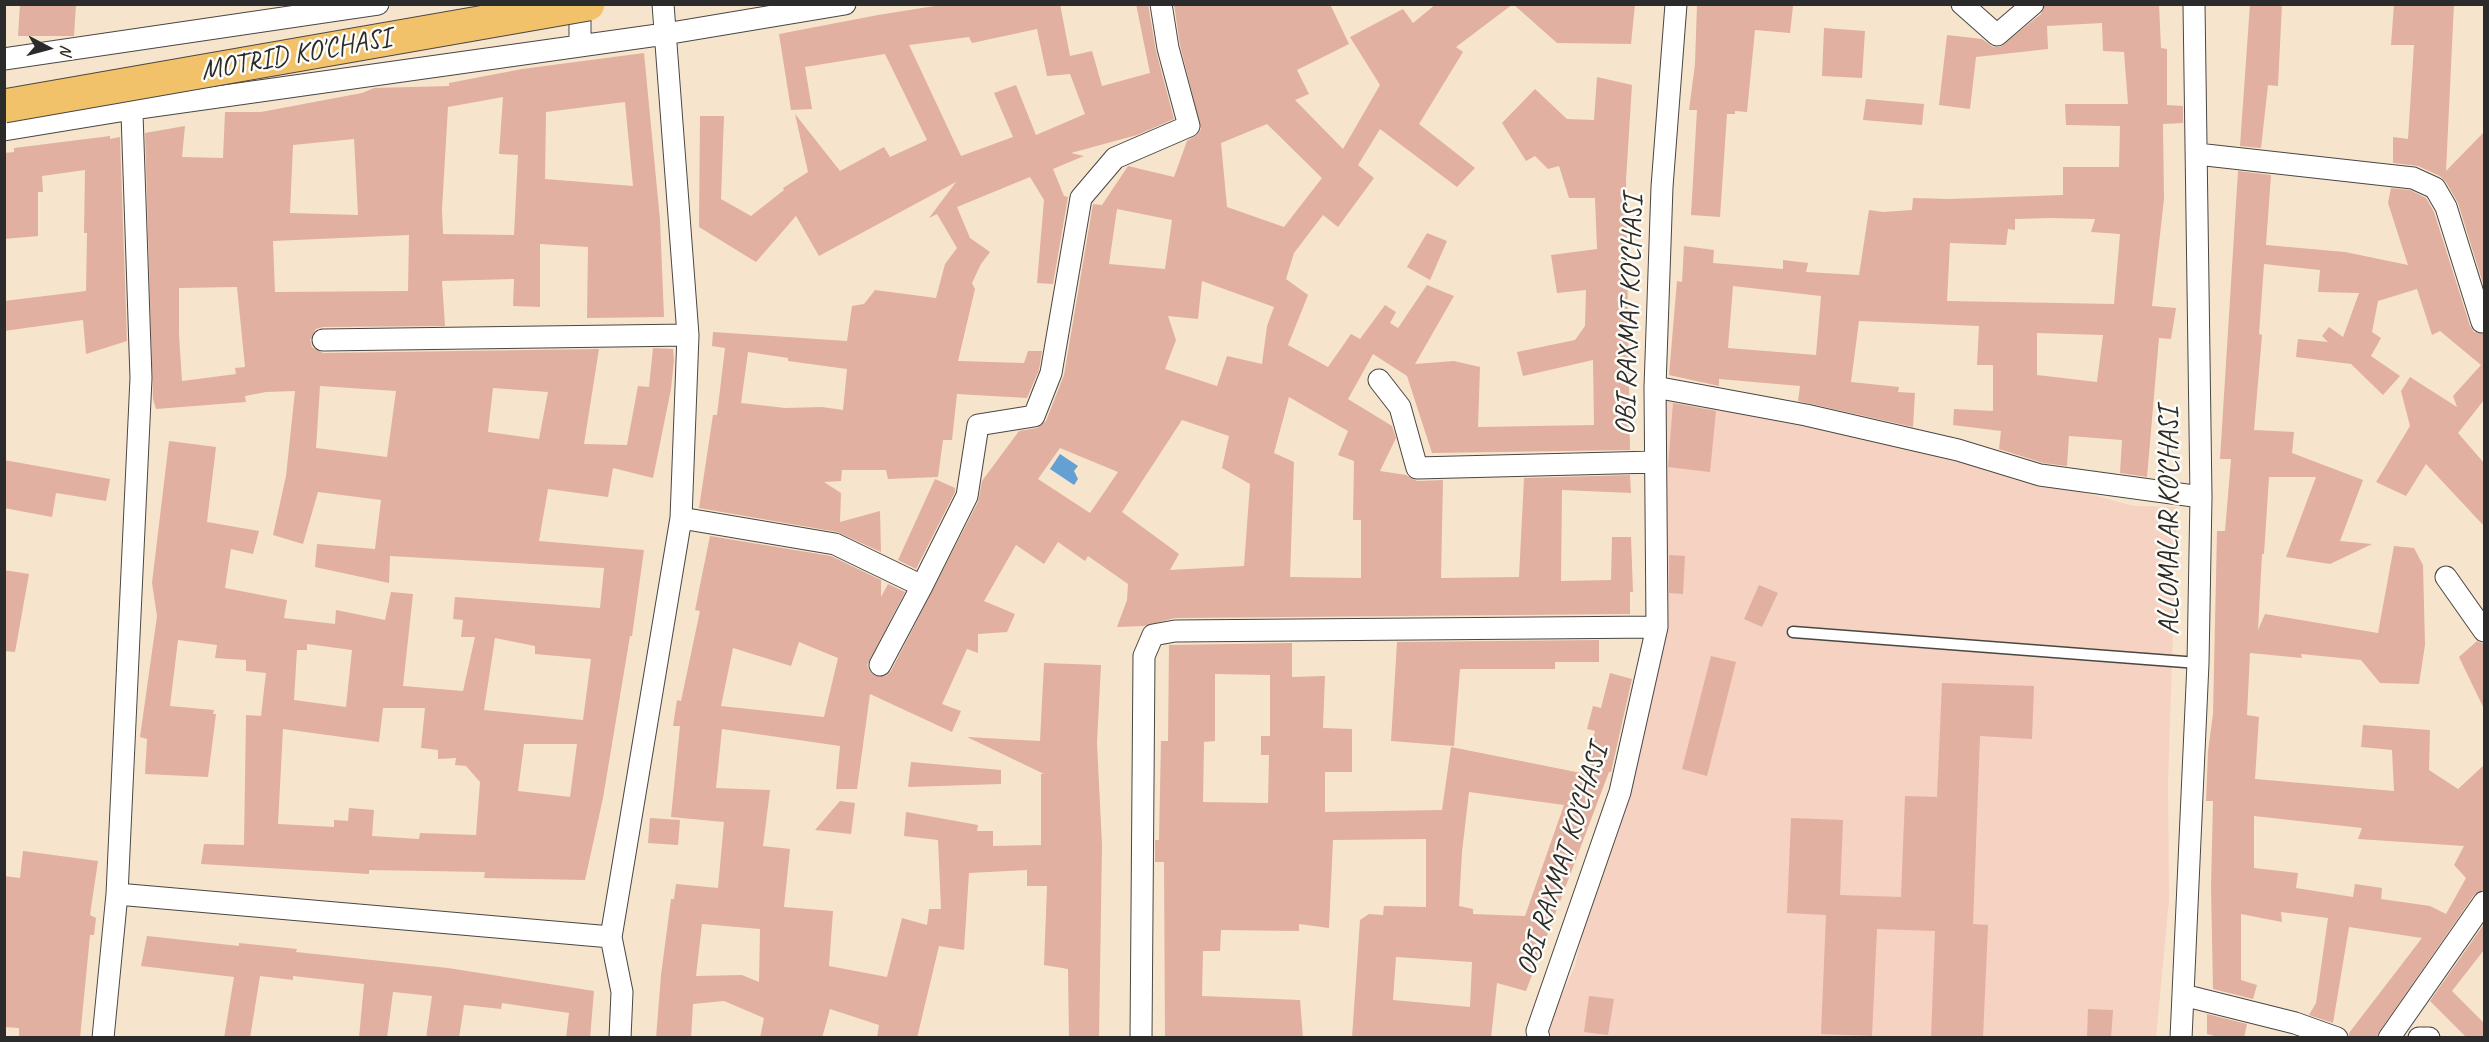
<!DOCTYPE html>
<html>
<head>
<meta charset="utf-8">
<style>
  body { margin:0 }
  #map { position:relative; width:2489px; height:1042px; overflow:hidden; background:#f7e4cd; font-family:Caveat,sans-serif }
  canvas { display:block }
  .frame { position:absolute; inset:0; border:6px solid #2b2b2b; pointer-events:none }
  .north { position:absolute; left:18px; top:18px; width:60px; height:60px; -webkit-text-stroke:4px #fdfcf7; paint-order:stroke; rotate:96deg; font-size:16px; font-weight:700; line-height:24px; text-align:center; color:#2b2b2b }
  .north::after { content:''; display:block; margin:auto; width:21px; height:27px; background:#2b2b2b; clip-path:polygon(50% 0,100% 100%,50% 72%,0 100%) }
</style>
</head>
<body>
<div id="map">
<canvas width="2489" height="1042"></canvas>
<div class="frame"></div>
<div class="north">N</div>
</div>
<script>
const context = document.querySelector('canvas').getContext('2d');
context.lineJoin = 'round';
function fill(path, color) { context.fillStyle = color; context.fill(path, 'evenodd'); }
const toPath = rows => new Path2D(rows.map(r => 'M' + r).join(''));
function stroke(path, color, width, dash) { context.strokeStyle = color; context.lineWidth = width; context.lineCap = dash ? 'butt' : 'round'; context.setLineDash(dash || []); context.stroke(path); }
function label(font, color, halo, rows, align = 'center') {
  context.font = font + ' Caveat,sans-serif'; context.lineWidth = 5; context.setLineDash([]); context.textBaseline = 'middle'; context.strokeStyle = halo; context.fillStyle = color; for (const [text, x, y, turn = 0] of rows) {
    context.save(); context.translate(x, y); context.rotate((+turn || 0) * Math.PI / 180); context.textAlign = isNaN(turn) ? turn : align; if (halo) context.strokeText(text, 0, 0); context.fillText(text, 0, 0); context.restore();
  }
}
fill(toPath([
  [1664,395,1789,414,2134,506,2177,507,2168,782,2169,900,2156,1037,1558,1038,1545,1032,1575,966,1658,603]
]), '#f5d2c2');
fill(toPath([
  [1060,454,1078,466,1074,471,1078,479,1074,485,1050,469]
]), '#65a0d5');
fill(toPath([
  [20,4,76,4,74,36,18,36],
  [947,4,1060,4,1070,56,1092,51,1102,86,1150,73,1136,4,1148,4,1156,51,1174,119,1137,135,1071,153,1084,156,1053,169,1064,196,1068,197,1053,284,1037,283,1044,200,1030,177,957,207,970,238,990,252,981,264,972,283,975,289,958,361,1024,363,1028,351,1042,351,1039,370,1027,398,957,394,952,440,943,440,938,477,888,479,886,470,842,470,841,481,824,482,841,493,840,522,880,511,881,552,837,532,699,508,713,415,717,415,725,348,712,346,713,332,847,341,852,306,864,304,875,290,936,298,945,264,957,248,937,214,929,218,956,182,819,256,796,216,756,262,699,227,700,116,724,116,721,199,751,216,784,190,783,188,808,172,795,114,840,171,884,147,890,157,927,140,885,54,805,67,812,109,791,110,779,34,878,15],
  [1037,29,1047,76,1070,74,1085,114,1036,135,1016,85,994,93,1013,137,961,156,909,45,969,37,972,43],
  [748,352,788,358,788,361,847,369,843,410,822,407,785,408,741,403],
  [1174,4,1330,4,1349,44,1297,70,1309,94,1295,100,1343,149,1380,85,1350,37,1403,9,1413,23,1436,4,1513,4,1456,47,1463,52,1419,124,1475,168,1457,187,1380,129,1358,165,1374,178,1338,227,1323,215,1294,253,1286,279,1308,295,1288,345,1328,367,1351,334,1360,339,1385,305,1396,312,1390,323,1398,328,1427,285,1454,296,1415,364,1454,361,1480,367,1478,427,1594,425,1593,360,1523,376,1517,352,1575,340,1585,326,1586,290,1557,293,1551,255,1597,249,1595,198,1569,198,1559,166,1548,169,1535,156,1526,161,1502,123,1535,89,1567,119,1594,120,1597,77,1632,85,1626,180,1630,450,1432,453,1407,376,1373,354,1348,399,1392,426,1396,438,1380,471,1406,475,1417,481,1443,480,1441,578,1519,577,1524,478,1630,475,1631,493,1562,490,1561,581,1611,580,1612,537,1631,537,1633,592,1630,592,1630,614,1175,618,1144,626,1117,627,1127,600,1128,584,1088,556,1085,561,1058,542,1044,564,1016,545,984,601,1015,614,1007,632,978,634,978,653,967,649,942,704,961,711,952,732,870,694,857,789,836,789,840,746,722,729,716,788,770,790,763,846,790,849,784,907,833,911,829,966,887,977,902,918,927,925,929,909,941,909,938,840,904,836,906,812,978,825,977,831,993,831,993,846,1041,845,1041,774,1044,774,967,737,1040,741,1044,663,1101,665,1097,743,1102,845,1099,1038,1069,1038,1068,969,1044,965,1047,886,1027,886,1027,870,969,873,964,950,939,946,917,1038,877,1038,879,1025,830,1009,822,1038,760,1038,764,1018,724,1001,693,1004,691,1038,656,1038,661,975,671,899,674,899,676,884,718,888,724,822,671,817,680,726,673,726,677,700,681,701,700,611,695,610,710,536,831,556,881,580,881,597,888,584,905,592,867,665,870,672,875,676,886,676,891,671,978,502,982,481,1019,431,1037,428,1046,421,1064,375,1093,204,1102,205,1128,166,1174,177,1187,141,1198,134,1201,129,1180,45],
  [1267,124,1322,178,1284,227,1227,207,1221,143],
  [1117,209,1172,220,1165,269,1109,264],
  [1202,281,1274,307,1267,326,1262,364,1227,356,1217,386,1165,369,1176,340,1168,316,1198,319],
  [1289,397,1348,431,1338,455,1354,461,1353,520,1361,520,1361,578,1290,577,1294,462,1274,453],
  [1182,420,1229,436,1222,468,1250,484,1244,566,1170,570,1179,554,1122,512],
  [1060,448,1118,472,1090,513,1038,479],
  [799,642,838,658,824,717,721,706,733,648,791,666],
  [702,924,760,929,759,982,742,975,696,976],
  [1513,4,1635,4,1631,44,1557,43],
  [1697,4,1793,6,1790,33,1755,30,1747,112,1735,111,1735,114,1727,114,1720,217,1691,215,1697,110,1689,110,1695,64],
  [2045,4,2159,4,2161,48,2167,49,2167,105,2183,106,2183,123,2163,124,2164,199,2152,306,2176,308,2171,339,2159,338,2147,477,2120,473,2122,440,2069,436,2067,466,2043,463,1999,449,2001,431,1953,425,1954,409,1993,411,1993,365,1977,365,1979,326,1859,321,1851,382,1899,387,1898,392,1915,393,1913,427,1798,401,1800,386,1719,379,1719,386,1669,375,1677,281,1682,282,1684,246,1714,250,1713,263,1783,269,1783,260,1808,263,1806,272,1859,275,1869,210,1883,212,1912,210,1913,198,1949,199,2063,195,2063,167,2119,167,2120,126,2066,125,2065,104,2128,104,2124,52,2103,51,2102,23,2047,26,2048,49,1976,57,1970,109,1939,105,1947,35,1982,39,1993,47,2000,47,2041,14],
  [2051,218,2095,219,2091,232,2120,234,2114,304,1947,301,1950,243,2006,245,2008,229,2015,230,2015,219],
  [1733,286,1821,296,1816,355,1728,348],
  [2037,333,2103,335,2097,382,2037,375],
  [2250,4,2282,4,2278,86,2268,85,2261,148,2240,146],
  [2394,4,2454,4,2446,171,2484,132,2484,287,2458,203,2446,182,2440,176,2418,166,2393,163,2393,137,2408,139,2414,45,2391,45],
  [1824,28,1865,31,1862,78,1822,76],
  [644,53,660,220,664,317,587,318,588,247,540,244,540,307,513,306,514,279,442,281,445,326,323,327,316,329,310,340,312,347,323,353,599,349,584,444,627,445,638,386,649,387,653,348,673,349,674,360,671,389,653,478,613,468,608,497,548,489,539,541,644,550,632,636,630,636,603,798,585,880,484,878,485,872,369,870,369,874,201,864,204,844,244,845,246,715,261,716,266,673,246,671,246,660,215,658,217,645,178,640,170,706,214,710,213,714,216,714,208,777,145,774,147,739,140,737,157,616,152,583,169,441,216,447,207,522,259,531,253,554,231,549,225,588,287,600,284,618,335,624,336,610,385,620,391,592,413,594,403,686,463,691,475,637,461,637,463,620,453,619,455,597,600,608,604,568,390,556,389,583,315,567,317,544,375,549,381,500,318,492,303,544,273,535,286,476,295,391,266,392,245,396,246,402,156,409,153,399,145,133,185,126,182,157,223,158,225,112,261,112,362,93,374,88,449,86,449,83,522,69],
  [503,97,499,154,518,155,514,235,443,234,442,209,448,107],
  [625,102,633,186,545,179,546,112],
  [354,139,358,215,290,213,293,145],
  [409,235,408,291,275,292,273,241],
  [237,287,245,367,235,368,236,374,182,381,179,335,179,288],
  [320,386,396,391,387,457,316,448],
  [493,388,548,392,539,439,488,432],
  [495,638,535,646,535,654,591,659,583,720,484,710],
  [307,644,352,650,346,707,294,700,297,650,307,650],
  [383,708,425,708,421,748,438,750,438,759,456,758,455,765,466,766,480,782,476,835,420,833,419,839,372,836,374,810,349,808,348,821,334,820,334,827,278,824,283,729,379,742],
  [524,744,577,744,570,797,518,791],
  [1866,99,1924,104,1922,125,1863,120],
  [110,136,110,139,120,137,127,341,86,354,83,320,4,331,4,301,86,291,87,233,84,233,85,170,42,176,43,192,38,192,38,236,4,239,4,153,14,152,14,148],
  [2238,171,2271,175,2266,245,2345,252,2408,265,2388,203,2391,188,2410,190,2426,198,2434,212,2470,326,2474,332,2484,334,2484,400,2458,433,2484,463,2484,526,2426,464,2406,496,2376,482,2410,426,2401,391,2410,377,2457,407,2453,396,2481,365,2440,331,2432,335,2417,289,2378,301,2372,332,2381,338,2371,356,2400,376,2383,395,2351,364,2296,357,2298,339,2328,342,2322,336,2329,327,2343,337,2359,293,2318,292,2320,270,2264,264,2259,334,2262,335,2254,430,2294,432,2292,453,2363,480,2340,541,2372,544,2330,564,2286,557,2316,477,2269,477,2264,554,2262,554,2258,630,2265,614,2378,633,2394,546,2414,548,2423,565,2425,645,2419,684,2380,683,2361,660,2301,654,2302,658,2250,653,2247,715,2259,717,2255,779,2394,791,2392,750,2361,747,2363,725,2430,730,2429,770,2458,789,2484,765,2484,889,2474,895,2375,1038,2349,1038,2349,1033,2422,938,2349,927,2333,1023,2309,1015,2316,1003,2328,918,2281,912,2282,922,2241,914,2241,980,2257,985,2253,999,2213,989,2211,887,2213,801,2206,801,2208,751,2213,714,2217,531,2225,531,2231,459,2220,459],
  [2254,816,2362,828,2358,839,2464,846,2454,865,2466,878,2446,914,2430,906,2381,899,2382,888,2355,884,2353,897,2296,888,2298,873,2254,868],
  [1427,233,1447,241,1430,280,1407,267],
  [1673,403,1716,411,1710,472,1668,467],
  [4,460,110,479,106,501,56,493,52,517,4,508],
  [935,479,955,488,955,492,916,569,898,560],
  [1669,555,1685,556,1683,594,1669,593],
  [4,570,29,574,15,652,4,651],
  [1759,585,1778,593,1762,627,1744,619],
  [1599,640,1599,662,1555,662,1555,669,1460,669,1454,746,1391,741,1397,642],
  [2477,641,2484,644,2484,709,2459,657],
  [1292,643,1292,677,1325,676,1323,728,1352,729,1352,772,1325,772,1325,812,1442,810,1451,747,1581,773,1583,765,1586,766,1595,731,1587,729,1593,706,1601,708,1610,673,1632,679,1611,772,1609,772,1526,991,1497,983,1491,1038,1352,1038,1360,920,1369,914,1383,915,1384,906,1426,907,1426,839,1333,840,1329,928,1299,924,1299,931,1221,930,1220,951,1203,951,1202,996,1300,1000,1303,1038,1165,1038,1164,862,1155,862,1155,840,1159,840,1161,741,1168,741,1169,645],
  [1215,674,1270,675,1270,736,1261,736,1261,755,1269,755,1268,803,1203,802,1204,742,1215,741],
  [1469,792,1564,805,1525,916,1473,914,1473,909,1459,906,1462,852],
  [1396,957,1472,962,1470,1007,1393,1000],
  [1711,656,1736,662,1707,776,1682,769],
  [1942,683,2034,686,2032,739,1980,736,1973,924,1988,925,1983,1038,1931,1038,1935,931,1877,929,1872,1036,1821,1034,1826,915,1787,913,1791,818,1843,820,1840,895,1901,897,1905,796,1937,797],
  [911,762,1001,770,1001,784,908,787],
  [840,801,855,803,851,834,815,830],
  [650,818,680,820,678,845,648,843],
  [23,851,98,861,90,915,96,918,94,935,90,935,80,1038,19,1038,19,1028,4,1027,4,876,20,878],
  [2484,924,2484,950,2452,991,2484,1023,2484,1038,2467,1038,2430,1001],
  [147,936,239,946,239,943,297,949,296,952,448,968,594,991,590,1038,566,1038,569,1013,502,1003,501,1009,464,1005,459,1038,426,1038,432,996,393,992,387,1038,359,1038,364,984,293,976,293,980,260,976,250,1038,224,1038,234,977,141,966],
  [1589,996,1614,999,1608,1035,1584,1032],
  [2088,1009,2113,1010,2111,1038,2087,1038],
  [2207,1014,2247,1024,2244,1038,2222,1038,2207,1034]
]), '#e1b0a0');
const service = toPath([
  [1793,632,2198,663]
]);
const minor = toPath([
  [580,4,580,44],
  [1962,4,1997,35,2033,4],
  [4,59,378,4],
  [4,130,132,109,665,34,845,4],
  [2197,154,2413,178,2435,188,2446,207,2482,322,2484,321],
  [323,340,688,335],
  [1379,380,1400,407,1417,468,1655,462],
  [1655,387,1806,415,1958,450,2040,475,2201,497],
  [681,518,835,544,922,586,967,496,978,425,1034,416,1051,373,1081,198,1115,158,1189,126,1168,48,1161,4],
  [2446,577,2484,631],
  [880,665,922,586],
  [117,894,611,937],
  [2183,995,2295,1023,2337,1038],
  [103,1038,117,894,141,378,131,84],
  [620,1038,622,992,611,937,681,518,688,335,663,4],
  [1141,1038,1144,656,1153,635,1175,631,1657,627],
  [1539,1038,1537,1031,1620,792,1657,627,1655,387,1662,187,1676,4],
  [2181,1038,2198,663,2201,497,2194,4],
  [2389,1038,2484,902],
  [2419,1038,2429,1038]
]);
stroke(service, '#4a4743', 13);
stroke(minor, '#4a4743', 23);
stroke(service, '#fff', 10);
stroke(minor, '#fff', 21);
const primaryBridge = toPath([
  [4,106,588,4]
]);
stroke(primaryBridge, '#4a4743', 35, []);
stroke(primaryBridge, '#f2c26a', 33);
label('28px', '#2b2b2b', '#fdfcf7', [
  ["MOTRID KO'CHASI",296,55,-10],
  ["OBI RAXMAT KO'CHASI",1630,315,-88],
  ["ALLOMALAR KO'CHASI",2170,521,-90],
  ["OBI RAXMAT KO'CHASI",1563,860,-72]
]);
</script>
</body>
</html>
